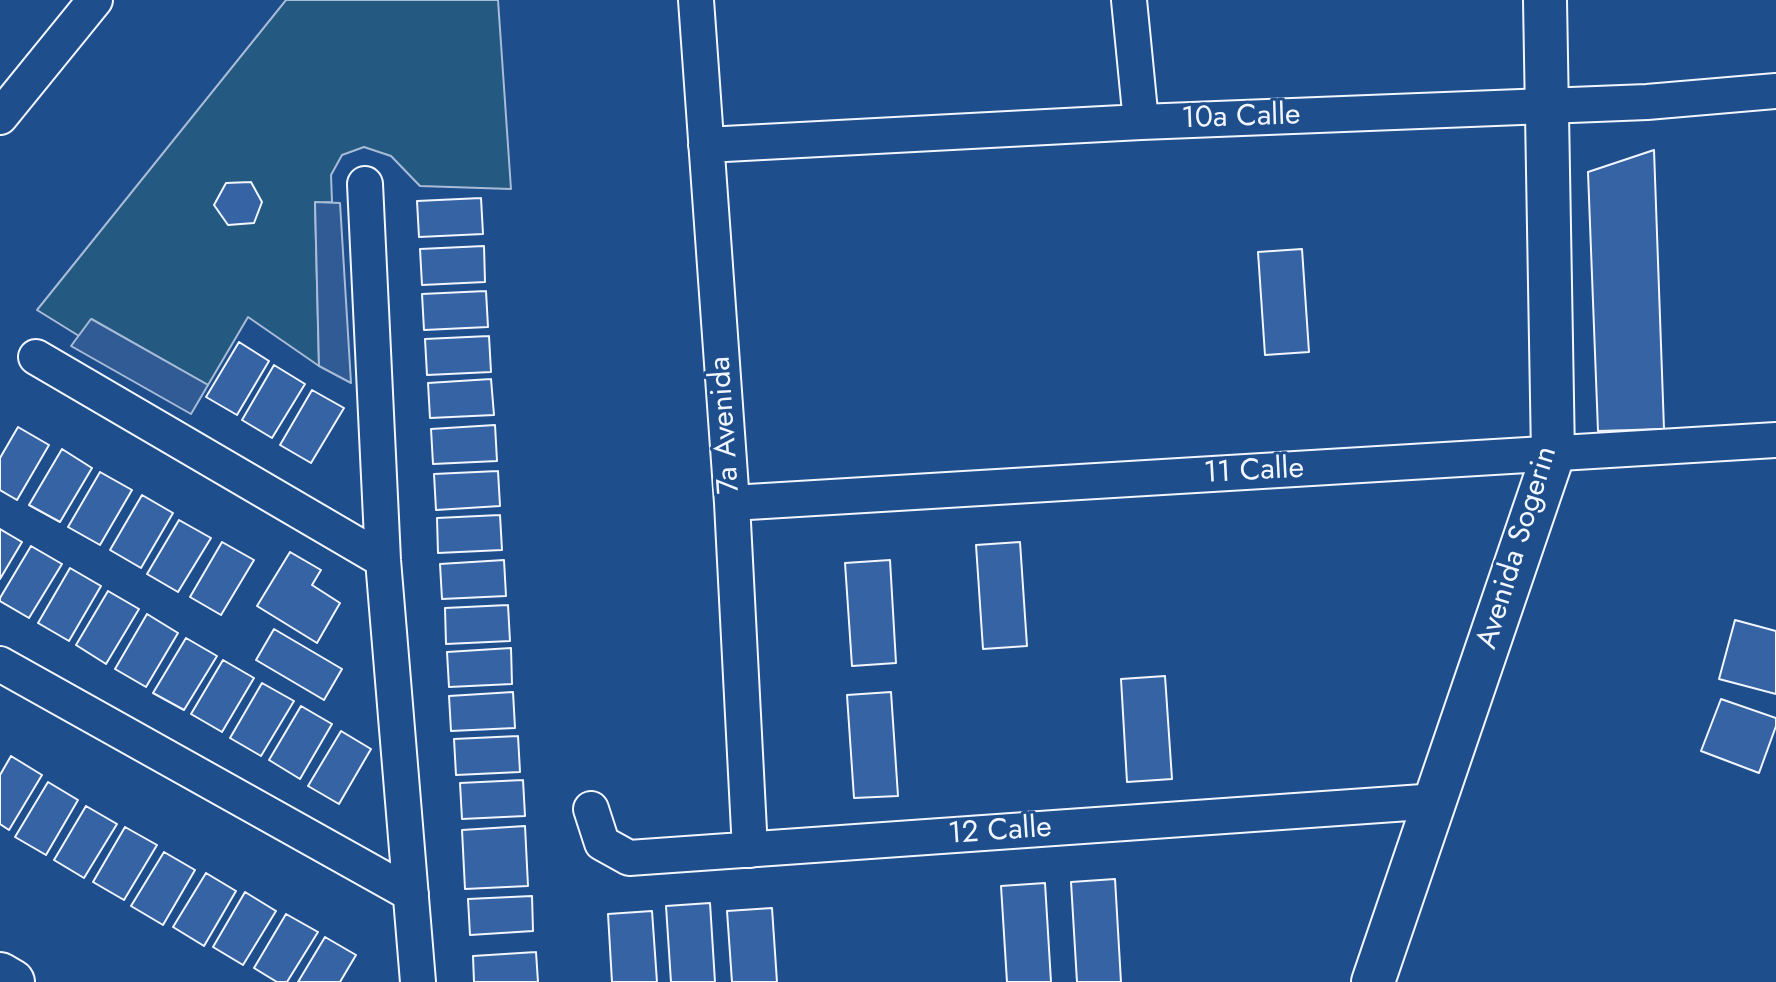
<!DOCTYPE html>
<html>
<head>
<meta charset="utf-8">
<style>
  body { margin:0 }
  canvas { display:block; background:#1f4e8c }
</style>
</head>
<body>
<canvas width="1776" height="982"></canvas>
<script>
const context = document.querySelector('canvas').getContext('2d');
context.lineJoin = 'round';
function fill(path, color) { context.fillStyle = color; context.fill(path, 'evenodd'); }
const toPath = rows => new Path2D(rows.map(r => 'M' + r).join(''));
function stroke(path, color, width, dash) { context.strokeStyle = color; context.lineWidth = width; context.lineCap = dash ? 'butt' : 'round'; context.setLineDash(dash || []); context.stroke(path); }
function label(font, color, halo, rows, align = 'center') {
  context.font = font + ' Jost,sans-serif'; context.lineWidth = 6; context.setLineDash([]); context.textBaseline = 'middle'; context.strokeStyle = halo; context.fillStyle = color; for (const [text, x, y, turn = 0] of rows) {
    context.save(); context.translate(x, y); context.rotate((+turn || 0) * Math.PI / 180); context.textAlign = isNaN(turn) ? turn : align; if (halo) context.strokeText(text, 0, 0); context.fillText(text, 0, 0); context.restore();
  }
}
const green = toPath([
  [286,0,498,0,511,189,420,186,391,156,364,147,342,155,331,175,332,202,315,203,319,366,248,317,208,385,92,319,79,336,37,310,286,0]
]);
fill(green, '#245a82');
stroke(green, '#a8bbd7', 2);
const parking = toPath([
  [315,202,340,203,351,383,319,366,315,202],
  [91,319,208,385,191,414,71,346,91,319]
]);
fill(parking, '#305b95');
stroke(parking, '#a8bbd7', 2);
const building = toPath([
  [1654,150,1664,429,1598,431,1588,172,1654,150],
  [251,182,262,202,254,223,228,225,214,205,226,183,251,182],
  [481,198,483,234,419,237,417,201,481,198],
  [484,246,485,282,422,285,420,249,484,246],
  [1302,249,1309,352,1265,355,1258,252,1302,249],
  [486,291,488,327,424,330,422,294,486,291],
  [489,336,491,372,427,375,425,339,489,336],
  [239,342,269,361,237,415,206,397,239,342],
  [274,365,305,384,272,438,242,420,274,365],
  [491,379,494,415,430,418,428,383,491,379],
  [312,390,344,408,311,463,280,445,312,390],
  [495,425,497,461,433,464,431,429,495,425],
  [18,427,49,445,17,500,0,490,0,458,18,427],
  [62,449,92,468,60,522,29,505,62,449],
  [498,471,500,506,436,510,434,474,498,471],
  [100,472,132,490,100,545,68,527,100,472],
  [142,495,173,513,141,568,110,550,142,495],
  [500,515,502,550,438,553,437,518,500,515],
  [179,520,211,538,178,592,147,574,179,520],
  [0,529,22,542,0,579,0,529],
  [222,542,254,560,221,615,190,597,222,542],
  [1020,542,1027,646,983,649,976,545,1020,542],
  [31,546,62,564,29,618,0,601,0,598,31,546],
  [290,552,321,570,312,585,340,603,317,643,257,606,290,552],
  [504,560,506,596,442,599,440,564,504,560],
  [890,560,896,663,852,666,845,563,890,560],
  [70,568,101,586,69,641,38,623,70,568],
  [108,591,139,609,106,664,76,645,108,591],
  [508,605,510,641,446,644,445,608,508,605],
  [147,614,178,633,146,687,115,669,147,614],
  [1735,620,1776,631,1776,694,1719,679,1735,620],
  [274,629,342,669,324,700,256,660,274,629],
  [186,638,217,656,184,710,153,693,186,638],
  [511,648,512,684,449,687,447,652,511,648],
  [223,660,254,678,222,732,191,714,223,660],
  [1165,676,1172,779,1127,782,1121,679,1165,676],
  [262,683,294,701,261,756,230,738,262,683],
  [513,692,515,728,451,731,449,696,513,692],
  [891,692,898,796,854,798,847,695,891,692],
  [1721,699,1776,718,1776,726,1759,773,1701,751,1721,699],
  [301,706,332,724,300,779,269,760,301,706],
  [341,731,371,749,339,804,308,786,341,731],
  [518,736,520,772,456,775,454,739,518,736],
  [11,756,42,775,9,830,0,824,0,775,11,756],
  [523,780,525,816,462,819,460,783,523,780],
  [48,782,78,800,46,855,15,837,48,782],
  [86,806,117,824,84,878,54,860,86,806],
  [525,826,528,886,465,889,462,830,525,826],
  [125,827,157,845,124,900,93,882,125,827],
  [164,852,195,870,163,925,131,906,164,852],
  [206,873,236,891,204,946,173,927,206,873],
  [1115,879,1121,982,1077,982,1071,882,1115,879],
  [1045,883,1051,982,1007,982,1001,886,1045,883],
  [245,892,276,911,243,965,213,947,245,892],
  [532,896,533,931,470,935,468,899,532,896],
  [710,903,715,982,671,982,666,906,710,903],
  [772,908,777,982,732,982,727,911,772,908],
  [652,911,657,982,612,982,608,914,652,911],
  [286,914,318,932,287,982,277,982,254,968,286,914],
  [325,937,356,955,340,982,298,982,325,937],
  [536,952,538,982,474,982,473,956,536,952]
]);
fill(building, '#3563a3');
stroke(building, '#f2f6ff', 2);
const minor = toPath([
  [696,0,732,503,750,850],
  [1129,0,1141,122],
  [0,117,95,0],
  [706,145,1141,122,1647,102,1776,91],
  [365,184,383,560,418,982],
  [36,357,383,560],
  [732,503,1776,440],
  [0,664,411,894],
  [591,809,602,843,629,858,1437,801]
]);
const tertiary = toPath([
  [1373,982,1553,455,1545,0]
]);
const trunk = toPath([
  [0,975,12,982]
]);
stroke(minor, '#f2f6ff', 38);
stroke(tertiary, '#f2f6ff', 46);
stroke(trunk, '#f2f6ff', 48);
stroke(minor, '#1f4e8c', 34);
stroke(tertiary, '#1f4e8c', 42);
stroke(trunk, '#1f4e8c', 44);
label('30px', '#f2f6ff', '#1f4e8c', [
  ["10a Calle",1241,118,-2],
  ["7a Avenida",726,425,-94],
  ["11 Calle",1254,472,-3],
  ["Avenida Sogerin",1518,548,-73],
  ["12 Calle",1000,832,-4]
]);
</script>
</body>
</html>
